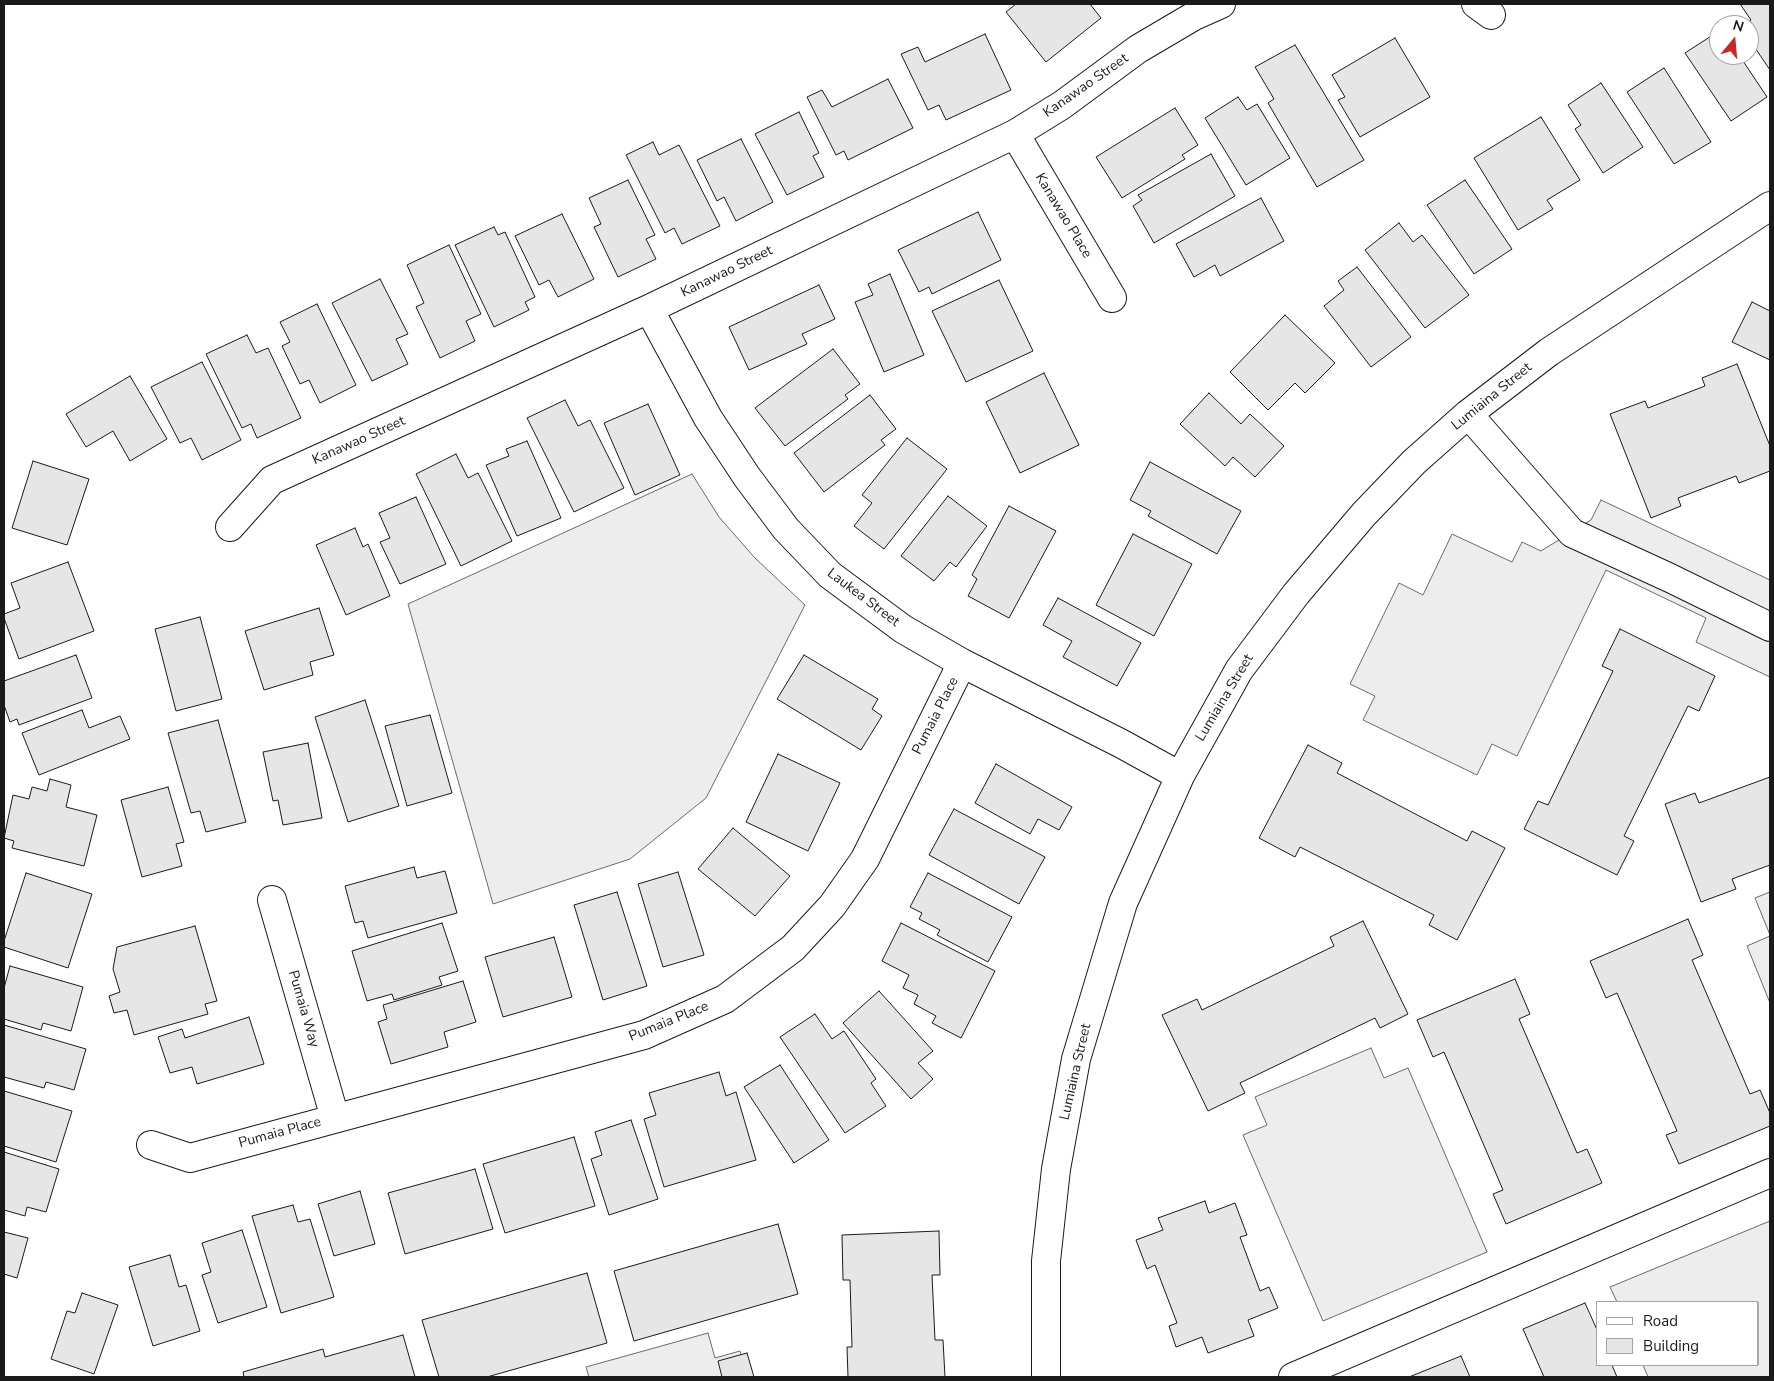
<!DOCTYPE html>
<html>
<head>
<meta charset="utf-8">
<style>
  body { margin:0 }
  #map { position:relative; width:1774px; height:1381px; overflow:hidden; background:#fff; font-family:"Nunito Sans",sans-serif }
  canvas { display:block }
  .frame { position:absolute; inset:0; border:5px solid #1a1a1a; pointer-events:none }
  .legend { position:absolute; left:1596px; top:1301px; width:162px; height:65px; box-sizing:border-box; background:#fff; border:1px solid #a3a3a3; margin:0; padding:6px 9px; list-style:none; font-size:15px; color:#1a1a1a }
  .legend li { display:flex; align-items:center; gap:10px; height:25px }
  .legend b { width:25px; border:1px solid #a3a3a3 }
  .north { position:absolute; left:1709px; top:15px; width:50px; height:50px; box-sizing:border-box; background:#fff; border:1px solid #a3a3a3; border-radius:50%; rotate:17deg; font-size:14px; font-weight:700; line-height:20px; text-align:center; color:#1a1a1a }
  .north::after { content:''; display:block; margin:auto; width:18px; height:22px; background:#c62828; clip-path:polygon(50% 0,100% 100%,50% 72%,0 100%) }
</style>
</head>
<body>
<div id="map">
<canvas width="1774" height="1381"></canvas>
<div class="frame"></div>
<ul class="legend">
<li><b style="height:6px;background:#fff"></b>Road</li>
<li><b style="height:14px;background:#e6e6e6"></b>Building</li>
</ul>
<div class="north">N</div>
</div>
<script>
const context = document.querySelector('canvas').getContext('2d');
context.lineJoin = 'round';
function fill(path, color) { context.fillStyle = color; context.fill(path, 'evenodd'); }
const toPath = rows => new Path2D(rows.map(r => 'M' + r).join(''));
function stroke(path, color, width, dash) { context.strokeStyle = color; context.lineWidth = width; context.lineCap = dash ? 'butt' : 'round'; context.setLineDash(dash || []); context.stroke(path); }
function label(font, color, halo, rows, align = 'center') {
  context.font = font + ' "Nunito Sans",sans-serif'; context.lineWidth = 4; context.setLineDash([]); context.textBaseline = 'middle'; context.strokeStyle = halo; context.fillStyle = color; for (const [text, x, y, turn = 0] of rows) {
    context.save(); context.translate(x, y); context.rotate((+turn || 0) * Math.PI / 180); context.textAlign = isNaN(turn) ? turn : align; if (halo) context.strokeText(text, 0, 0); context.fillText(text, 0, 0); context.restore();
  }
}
const built = toPath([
  [692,474,719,517,755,558,805,605,706,798,630,859,493,904,408,604,692,474],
  [1601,500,1770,580,1770,677,1696,642,1706,618,1606,570,1517,756,1492,744,1477,775,1363,720,1375,696,1350,684,1399,583,1423,595,1452,534,1512,562,1522,542,1541,551,1591,520,1601,500],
  [1770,892,1770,935,1755,898,1770,892],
  [1770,936,1770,1003,1747,946,1770,936],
  [1371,1048,1384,1078,1408,1068,1487,1252,1323,1321,1243,1135,1267,1125,1255,1097,1371,1048],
  [1770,1221,1770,1377,1648,1377,1643,1365,1758,1365,1758,1302,1617,1302,1610,1287,1770,1221],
  [708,1333,715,1358,740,1351,748,1377,589,1377,586,1367,708,1333]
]);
fill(built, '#ededed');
stroke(built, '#6a6a6a', 1);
const building = toPath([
  [1016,4,1090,4,1101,18,1046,62,1006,12,1016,4],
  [1740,4,1770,4,1770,70,1749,39,1749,25,1744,25,1751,20,1740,4],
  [1719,31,1719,55,1739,55,1767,97,1731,121,1685,53,1719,31],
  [985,34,1011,90,946,120,939,105,928,110,901,54,918,47,925,62,985,34],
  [1395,38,1430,97,1360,137,1338,100,1345,97,1332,75,1395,38],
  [1295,45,1364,160,1317,187,1268,103,1274,99,1255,67,1295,45],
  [1664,68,1711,142,1674,164,1627,92,1664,68],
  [888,79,913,128,848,160,844,151,836,155,807,97,822,90,832,107,888,79],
  [1601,83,1643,147,1603,173,1575,129,1581,125,1568,105,1601,83],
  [1238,97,1247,110,1257,104,1290,158,1246,185,1205,118,1238,97],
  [1175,108,1198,145,1182,155,1185,159,1122,198,1096,157,1175,108],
  [799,112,819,153,813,156,824,177,787,195,755,134,799,112],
  [1541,117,1580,180,1547,200,1553,209,1518,230,1474,158,1541,117],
  [741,139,773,202,736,221,724,197,717,201,697,160,741,139],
  [653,142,659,155,679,145,720,226,682,244,674,228,665,233,626,155,653,142],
  [1211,154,1235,196,1154,243,1133,206,1142,200,1138,195,1211,154],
  [628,180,655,235,646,239,656,259,618,277,594,227,601,224,589,198,628,180],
  [1465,180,1512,249,1474,274,1427,205,1465,180],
  [1261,198,1284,241,1220,276,1215,265,1194,277,1176,244,1261,198],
  [978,212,1001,260,932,294,929,287,919,292,898,250,978,212],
  [562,214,594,279,558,297,549,280,539,285,515,236,562,214],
  [1399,223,1413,242,1422,235,1469,295,1425,328,1365,250,1399,223],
  [494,227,498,235,505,232,535,297,525,302,529,310,494,327,455,245,494,227],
  [449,245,481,314,466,321,475,341,440,358,416,307,424,303,407,265,449,245],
  [1357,267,1411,337,1371,367,1324,306,1344,290,1338,281,1357,267],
  [890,274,924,355,884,372,855,302,873,295,868,284,890,274],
  [380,279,408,334,396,339,408,364,372,381,332,303,380,279],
  [999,280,1033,351,966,382,932,311,999,280],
  [819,285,835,319,802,334,807,344,749,370,729,327,819,285],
  [1752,302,1770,311,1770,360,1732,342,1752,302],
  [317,304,356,385,320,403,309,380,300,384,282,346,290,342,280,322,317,304],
  [1285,315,1335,363,1305,393,1295,383,1268,410,1230,372,1285,315],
  [247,335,256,353,268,348,301,418,257,438,251,424,242,428,206,354,247,335],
  [833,349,860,384,845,395,848,399,785,446,755,408,833,349],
  [202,362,241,440,202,460,191,438,180,443,151,387,202,362],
  [1737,364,1770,446,1770,471,1739,483,1736,476,1678,498,1681,506,1651,518,1610,414,1645,401,1648,408,1705,386,1702,378,1737,364],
  [1044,373,1079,445,1020,473,986,402,1044,373],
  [130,376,167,439,130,461,113,431,86,447,66,414,130,376],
  [1209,393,1241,424,1250,414,1284,446,1255,477,1233,457,1225,466,1180,424,1209,393],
  [870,395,896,429,881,440,885,445,824,492,794,453,870,395],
  [565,400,578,426,590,420,624,488,574,512,527,418,565,400],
  [648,404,680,475,635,495,604,423,648,404],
  [907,438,947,469,884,549,854,526,872,503,862,495,907,438],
  [527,441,561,518,517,536,486,465,509,456,506,449,527,441],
  [456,454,468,478,478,473,512,541,461,566,416,474,456,454],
  [33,461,89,479,67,545,12,528,33,461],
  [1150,462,1241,511,1217,554,1148,516,1151,511,1130,500,1150,462],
  [948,496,987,526,956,567,950,562,934,581,901,556,948,496],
  [416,497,446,564,400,584,380,542,390,538,379,513,416,497],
  [1009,506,1056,531,1009,618,968,596,977,579,972,575,1009,506],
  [355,528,363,547,368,544,390,596,346,615,316,545,355,528],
  [1133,534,1192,564,1154,636,1096,605,1133,534],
  [68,562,94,631,19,659,4,618,4,614,20,608,11,583,68,562],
  [1058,598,1141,643,1117,686,1063,657,1072,641,1043,625,1058,598],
  [319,608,334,655,310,662,313,675,264,690,245,631,319,608],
  [200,617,222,699,176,711,155,629,200,617],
  [1620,629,1715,676,1699,711,1688,706,1624,836,1634,841,1617,875,1524,829,1538,801,1548,805,1613,671,1602,666,1620,629],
  [76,655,92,698,19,725,17,719,10,722,4,705,4,681,76,655],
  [804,655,878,699,872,709,882,716,861,750,777,699,804,655],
  [365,700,399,806,348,822,315,717,365,700],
  [82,710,89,728,120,716,130,739,39,775,22,733,82,710],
  [430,715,452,793,407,806,385,726,430,715],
  [218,720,246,822,206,832,200,811,191,813,168,733,218,720],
  [308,743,322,818,283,825,278,800,273,801,263,752,308,743],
  [1308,745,1342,763,1337,773,1467,841,1472,831,1505,848,1457,940,1429,925,1434,915,1300,847,1295,857,1259,838,1308,745],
  [778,754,840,783,808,851,746,822,778,754],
  [996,764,1072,807,1059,830,1038,819,1030,834,975,803,996,764],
  [1770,777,1770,865,1732,879,1736,889,1701,902,1665,804,1695,793,1699,803,1770,777],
  [50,779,71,785,66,807,97,815,84,866,12,848,14,841,4,838,13,795,29,799,32,787,47,791,50,779],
  [168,787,184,842,176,844,182,866,142,877,121,800,168,787],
  [954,809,1045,857,1019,904,929,855,954,809],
  [733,828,790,876,755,916,698,869,733,828],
  [414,867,417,878,445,871,457,913,368,938,363,921,355,923,345,886,414,867],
  [678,872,704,955,663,967,638,884,678,872],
  [26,873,92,894,68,968,4,947,4,941,26,873],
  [928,873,1012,917,988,962,937,935,940,930,919,919,922,913,910,907,928,873],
  [617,892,647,986,603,1000,574,905,617,892],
  [1688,919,1703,955,1692,960,1750,1094,1760,1090,1770,1113,1770,1126,1679,1164,1666,1135,1677,1131,1617,993,1606,998,1590,961,1688,919],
  [1363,921,1408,1014,1380,1028,1375,1018,1240,1083,1245,1093,1208,1111,1162,1015,1197,999,1202,1010,1334,946,1330,937,1363,921],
  [442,923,458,971,439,977,442,985,394,1000,392,994,367,1001,352,951,442,923],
  [901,923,995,971,961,1038,932,1023,936,1016,914,1004,918,995,903,988,909,975,882,961,901,923],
  [195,926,217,1001,205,1004,208,1014,134,1035,127,1010,114,1013,109,996,120,992,113,969,117,947,195,926],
  [554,937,572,997,503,1017,485,957,554,937],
  [10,966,83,987,71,1031,43,1023,41,1030,4,1019,4,988,10,966],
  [1515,979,1530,1014,1519,1019,1577,1153,1587,1149,1602,1183,1506,1224,1493,1194,1503,1190,1444,1052,1433,1057,1417,1020,1515,979],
  [463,981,476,1022,444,1032,448,1047,391,1064,378,1022,387,1019,383,1005,463,981],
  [879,991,933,1051,918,1063,933,1079,911,1099,843,1023,879,991],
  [815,1014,832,1039,844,1031,876,1079,871,1083,886,1106,845,1133,780,1037,815,1014],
  [249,1017,264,1064,197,1084,192,1067,170,1073,158,1037,182,1029,185,1038,249,1017],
  [4,1025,86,1049,74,1090,46,1082,44,1088,4,1077,4,1025],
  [780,1065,829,1140,794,1163,744,1087,780,1065],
  [719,1072,726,1096,736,1092,756,1160,664,1187,644,1119,656,1115,649,1093,719,1072],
  [4,1091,72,1111,56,1162,4,1146,4,1091],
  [631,1120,658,1199,609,1215,591,1159,602,1155,595,1132,631,1120],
  [574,1137,595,1206,505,1233,483,1164,574,1137],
  [4,1152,59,1169,46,1212,27,1207,25,1216,4,1210,4,1152],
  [475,1169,493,1229,405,1254,388,1193,475,1169],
  [360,1191,375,1244,334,1256,318,1204,360,1191],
  [1205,1201,1209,1213,1235,1203,1247,1235,1240,1237,1260,1291,1269,1287,1278,1308,1248,1320,1254,1336,1208,1353,1202,1337,1176,1347,1169,1326,1177,1323,1155,1265,1147,1269,1136,1240,1163,1230,1158,1218,1205,1201],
  [293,1205,298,1222,310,1219,334,1297,281,1313,252,1216,293,1205],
  [778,1224,798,1294,634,1341,614,1271,778,1224],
  [242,1230,267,1307,218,1323,202,1275,211,1272,202,1243,242,1230],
  [939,1231,940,1275,932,1275,935,1340,943,1340,945,1377,848,1377,847,1347,852,1347,850,1280,843,1280,842,1235,939,1231],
  [4,1232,28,1238,17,1278,4,1274,4,1232],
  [170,1255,179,1287,186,1285,200,1331,153,1346,129,1267,170,1255],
  [587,1273,607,1343,487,1377,439,1377,422,1320,587,1273],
  [82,1293,118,1305,94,1374,51,1359,67,1311,75,1313,82,1293],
  [1585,1303,1598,1332,1598,1365,1612,1365,1617,1377,1544,1377,1523,1329,1585,1303],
  [403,1335,415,1377,244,1377,243,1372,323,1349,325,1357,403,1335],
  [747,1353,754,1377,722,1377,718,1361,747,1353],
  [1461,1356,1470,1377,1409,1377,1461,1356]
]);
fill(building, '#e6e6e6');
stroke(building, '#1a1a1a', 1);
const minor = toPath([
  [1476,4,1491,15],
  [1015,134,1112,298],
  [649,309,708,418,747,477,786,529,830,575,903,629,962,663,1122,744,1180,776],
  [1468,414,1572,533,1670,578,1770,627],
  [230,527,272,480,649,309,1015,134,1062,105,1138,49,1194,16,1221,4],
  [272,900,335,1118],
  [151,1145,190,1158,644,1035,725,999,793,948,832,906,865,859,962,663],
  [1046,1377,1046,1261,1056,1169,1076,1059,1123,903,1180,776,1239,670,1296,594,1364,514,1414,462,1468,414,1549,352,1770,206],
  [1293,1377,1770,1173]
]);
stroke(minor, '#1a1a1a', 30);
stroke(minor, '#fff', 28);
label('14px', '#1a1a1a', '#fff', [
  ["Kanawao Street",1086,86,-35],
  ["Kanawao Place",1063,216,59],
  ["Kanawao Street",727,272,-26],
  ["Lumiaina Street",1492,397,-39],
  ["Kanawao Street",359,441,-24],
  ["Laukea Street",863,598,37],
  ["Lumiaina Street",1225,698,-59],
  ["Pumaia Place",936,716,-63],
  ["Pumaia Way",303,1009,74],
  ["Pumaia Place",669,1022,-22],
  ["Lumiaina Street",1076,1072,-77],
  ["Pumaia Place",280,1133,-15]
]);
</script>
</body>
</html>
